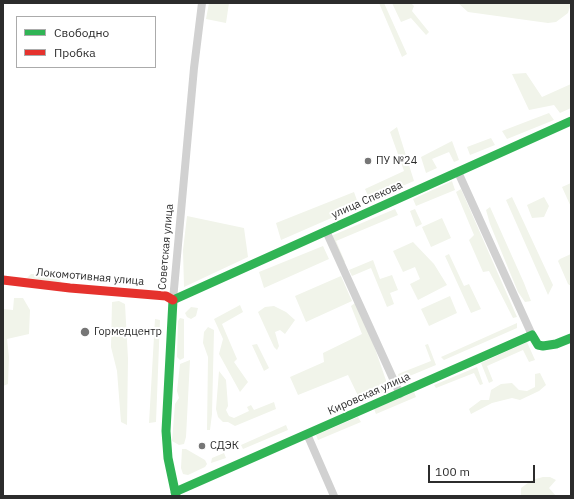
<!DOCTYPE html>
<html>
<head>
<meta charset="utf-8">
<style>
  body { margin:0 }
  #map { position:relative; width:574px; height:499px; overflow:hidden; background:#fff; font-family:"IBM Plex Sans",sans-serif }
  canvas { display:block }
  .frame { position:absolute; inset:0; border:4px solid #2c2c2c; pointer-events:none }
  .legend { position:absolute; left:16px; top:16px; width:140px; height:52px; box-sizing:border-box; background:#fff; border:1px solid #ababab; margin:0; padding:5px 7px; list-style:none; font-size:12px; color:#2c2c2c }
  .legend li { display:flex; align-items:center; gap:8px; height:20px }
  .legend b { width:20px; border:1px solid #ababab }
  .scale { position:absolute; left:428px; top:465px; width:107px; height:18px; box-sizing:border-box; border:2px solid #2c2c2c; border-top:0; padding-left:5px; font-size:12px; line-height:14px; white-space:nowrap; color:#2c2c2c; -webkit-text-stroke:3px #fff; paint-order:stroke }
</style>
</head>
<body>
<div id="map">
<canvas width="574" height="499"></canvas>
<div class="frame"></div>
<ul class="legend">
<li><b style="height:5px;background:#30b455"></b>Свободно</li>
<li><b style="height:5px;background:#e5322d"></b>Пробка</li>
</ul>
<div class="scale">100 m</div>
</div>
<script>
const context = document.querySelector('canvas').getContext('2d');
context.lineJoin = 'round';
function fill(path, color) { context.fillStyle = color; context.fill(path, 'evenodd'); }
const toPath = rows => new Path2D(rows.map(r => 'M' + r).join(''));
function stroke(path, color, width, dash) { context.strokeStyle = color; context.lineWidth = width; context.lineCap = dash ? 'butt' : 'round'; context.setLineDash(dash || []); context.stroke(path); }
function label(font, color, halo, rows, align = 'center') {
  context.font = font + ' "IBM Plex Sans",sans-serif'; context.lineWidth = 4; context.setLineDash([]); context.textBaseline = 'middle'; context.strokeStyle = halo; context.fillStyle = color; for (const [text, x, y, turn = 0] of rows) {
    context.save(); context.translate(x, y); context.rotate((+turn || 0) * Math.PI / 180); context.textAlign = isNaN(turn) ? turn : align; if (halo) context.strokeText(text, 0, 0); context.fillText(text, 0, 0); context.restore();
  }
}
fill(toPath([
  [209,3,229,3,226,23,206,19],
  [379,3,384,3,407,54,402,57],
  [392,3,411,3,414,6,412,11,429,32,426,35,411,18,401,22],
  [458,3,571,3,568,13,556,22,548,23,468,12],
  [526,73,542,97,571,84,571,108,560,113,554,105,529,110,512,74],
  [549,113,554,120,507,139,502,131],
  [397,127,414,181,370,200,365,189,404,171,390,132],
  [491,138,495,145,470,155,467,147],
  [452,141,459,160,454,162,449,152,432,159,437,168,426,173,421,157],
  [452,181,455,190,416,206,413,199],
  [571,183,571,207,562,187],
  [461,189,517,317,513,318,489,271,483,272,469,240,474,235,456,192],
  [354,192,359,206,281,240,276,223],
  [512,197,553,285,548,295,506,200],
  [544,197,549,206,544,217,532,218,527,205],
  [490,207,524,283,531,301,525,302,518,292,490,224,486,210],
  [395,209,398,215,336,241,345,262,342,263,331,236],
  [415,209,422,224,416,227,410,211],
  [187,216,244,228,248,257,184,287,183,250],
  [442,218,451,238,431,247,422,227],
  [413,242,434,264,447,285,418,300,410,284,420,279,415,267,403,272,393,251],
  [323,246,329,259,264,288,259,272],
  [449,254,464,286,469,284,481,309,471,313,445,256],
  [571,254,571,286,568,284,558,261,560,259],
  [373,260,380,279,392,275,398,290,390,293,394,304,387,307,371,268,352,276,349,270],
  [31,274,55,275,62,283,27,278],
  [341,276,352,301,306,322,295,296],
  [450,296,457,313,429,326,421,309],
  [14,298,23,298,30,310,29,334,7,339,9,357,8,384,3,386,3,309,13,310],
  [119,301,125,304,128,359,127,425,121,422,117,371,111,347,112,302],
  [355,303,372,340,389,389,361,402,348,375,298,395,290,377,324,362,323,353,362,334,351,306],
  [240,305,243,312,222,324,237,359,234,362,248,382,240,392,219,354,223,339,214,319],
  [274,306,286,312,295,320,285,334,280,330,275,332,279,346,277,350,274,347,258,312,265,307],
  [191,307,198,308,196,316,191,319,187,317,185,313],
  [180,318,184,319,184,358,180,360,177,357,178,321],
  [155,319,160,320,156,422,149,423],
  [517,323,517,328,444,360,441,357],
  [208,327,214,330,212,414,210,430,207,430,208,357,203,343,204,332],
  [527,342,535,360,529,362,523,350,487,366,493,381,489,383,481,363],
  [257,344,269,368,264,371,252,345],
  [428,344,436,365,400,380,398,374,431,361,425,345],
  [190,360,186,437,184,444,179,445,172,441,175,404,179,398,177,391,180,364],
  [477,367,483,384,480,385,474,373,436,388,434,385],
  [219,371,226,380,228,406,226,410,229,416,234,418,249,411,247,407,251,405,254,410,274,402,276,409,235,426,228,422,223,422,218,417,216,409],
  [540,373,546,385,539,391,520,400,512,398,492,403,471,414,469,409,481,400,489,400,491,390,501,384,512,383,519,390,527,391,535,387,535,374],
  [414,392,416,397,376,414,374,409],
  [358,417,361,422,318,440,316,435],
  [286,425,288,430,243,449,241,445],
  [182,449,186,449,205,460,207,464,205,467,188,475,183,474,181,468],
  [224,453,226,458,211,463,212,458],
  [543,477,550,477,556,480,549,488,556,496,521,496,521,488,532,480]
]), '#f1f4ea');
stroke(toPath([
  [458,172,532,335],
  [326,231,400,394],
  [173,300,194,68,202,3],
  [307,434,334,496]
]), '#d1d1d1', 8);
stroke(toPath([
  [173,300,571,121],
  [173,300,166,431,168,458,176,496],
  [175,492,532,335,538,345,543,346,556,344,571,338]
]), '#30b455', 9);
stroke(toPath([
  [3,280,70,288,166,296,173,300]
]), '#e5322d', 9);
for (const [x, y, r, color] of [
  [368,161,4,"#767676"],
  [85,332,5,"#767676"],
  [202,446,4,"#767676"]
]) { const dot = new Path2D(); dot.arc(x, y, r, 0, 2 * Math.PI); context.fillStyle = color; context.fill(dot); stroke(dot, '#fff', 1.5); }
label('11px', '#2c2c2c', '#fff', [
  ["ПУ №24",376,161],
  ["Гормедцентр",94,332],
  ["СДЭК",210,446]
], 'left');
label('11px', '#2c2c2c', '#fff', [
  ["улица Спекова",367,200,-24],
  ["Советская улица",166,247,-85],
  ["Локомотивная улица",90,277,5],
  ["Кировская улица",369,394,-24]
]);
</script>
</body>
</html>
